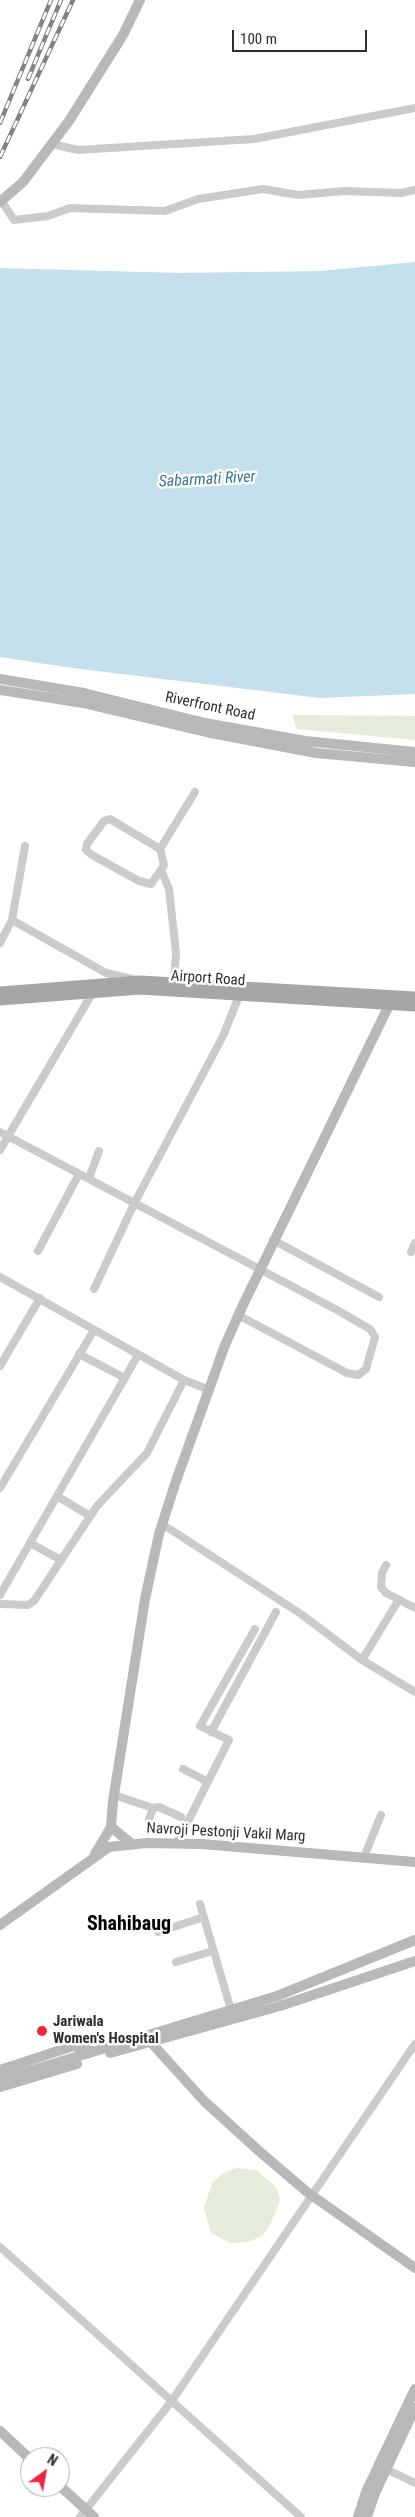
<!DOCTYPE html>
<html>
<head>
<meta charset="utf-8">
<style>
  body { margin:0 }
  #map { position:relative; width:415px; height:2517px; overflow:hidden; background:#fff; font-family:"Roboto Condensed",sans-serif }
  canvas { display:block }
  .north { position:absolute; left:20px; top:2447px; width:50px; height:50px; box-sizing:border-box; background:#fff; border:1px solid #ababab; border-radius:50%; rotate:32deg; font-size:14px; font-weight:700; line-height:20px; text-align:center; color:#2e2e2e }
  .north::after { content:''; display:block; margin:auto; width:18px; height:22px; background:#ef2540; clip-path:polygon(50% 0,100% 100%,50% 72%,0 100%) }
  .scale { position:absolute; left:232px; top:30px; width:135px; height:22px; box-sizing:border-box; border:2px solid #2e2e2e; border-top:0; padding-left:6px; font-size:15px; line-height:18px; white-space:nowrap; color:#2e2e2e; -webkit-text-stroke:4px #fff; paint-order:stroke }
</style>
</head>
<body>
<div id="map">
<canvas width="415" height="2517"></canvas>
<div class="north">N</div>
<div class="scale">100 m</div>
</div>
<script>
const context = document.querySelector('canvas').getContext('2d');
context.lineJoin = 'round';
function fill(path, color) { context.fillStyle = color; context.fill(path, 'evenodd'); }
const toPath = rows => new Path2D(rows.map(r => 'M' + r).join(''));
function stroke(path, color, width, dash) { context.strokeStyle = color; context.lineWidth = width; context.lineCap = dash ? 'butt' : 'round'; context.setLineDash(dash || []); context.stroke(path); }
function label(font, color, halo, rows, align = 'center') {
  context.font = font + ' "Roboto Condensed",sans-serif'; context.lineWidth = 5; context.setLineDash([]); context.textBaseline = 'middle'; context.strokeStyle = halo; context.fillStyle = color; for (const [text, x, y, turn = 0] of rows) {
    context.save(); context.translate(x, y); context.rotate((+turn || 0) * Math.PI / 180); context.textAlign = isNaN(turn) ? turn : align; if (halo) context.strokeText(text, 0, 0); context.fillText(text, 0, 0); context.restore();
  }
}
fill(toPath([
  [292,715,415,716,415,740,297,729],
  [236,2168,256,2170,276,2187,280,2200,271,2223,262,2236,248,2242,230,2243,211,2233,204,2208,212,2183,222,2174]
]), '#e5ecda');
fill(toPath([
  [415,262,415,694,320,698,72,668,0,657,0,268,180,273,320,271]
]), '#c5e0ed');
stroke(toPath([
  [52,144,78,150,254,139,415,108],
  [2,202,14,220,48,216,70,208,165,211,198,199,263,189,298,195,345,191,401,193,415,190],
  [160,849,195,792],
  [161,870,164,865,160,849,110,819,104,821,87,844,86,850,92,855,139,881,151,884,161,870,169,889,176,953,174,982],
  [12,920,25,846],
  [0,943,12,920,106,973,132,979],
  [0,1132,337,1310,370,1329,375,1337,366,1369,358,1375,347,1373,238,1315],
  [0,1150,93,992],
  [89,1178,99,1151],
  [273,1240,379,1297],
  [38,1251,79,1174],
  [411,1252,415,1243],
  [0,1277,184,1380],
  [94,1289,135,1202,223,1036,239,996],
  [79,1354,125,1378],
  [0,1366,40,1298],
  [0,1488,94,1330],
  [57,1496,90,1516],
  [162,1524,301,1614,362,1660,415,1692],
  [30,1543,61,1560],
  [386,1565,382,1573,381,1587,386,1593,415,1608],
  [0,1595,138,1355],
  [0,1604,28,1605,34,1601,97,1506,147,1453,184,1380,210,1390],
  [362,1660,398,1601],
  [211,1732,276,1612],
  [183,1769,208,1782],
  [114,1795,153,1808,149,1819],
  [153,1808,159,1807,181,1817],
  [177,1843,229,1740,200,1726,255,1629],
  [364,1857,381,1815],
  [200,1904,231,2010],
  [158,1932,204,1917],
  [176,1962,213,1951],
  [0,2247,301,2517],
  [386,2469,415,2483],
  [80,2517,171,2402,415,2044]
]), '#cbcbcb', 8);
stroke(toPath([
  [0,202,23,182,69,121,123,35,140,0],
  [0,679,84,693,205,723,305,741,415,752],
  [0,690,83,703,206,732,316,753,415,762],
  [132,1844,111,1827,113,1801,145,1599,159,1534,176,1481,225,1345,243,1305,393,997],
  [95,1854,111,1827],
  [0,1925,109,1847,146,1843,202,1844,415,1862],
  [147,2038,204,2101,259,2151,307,2192,415,2268],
  [110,2053,280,2006,415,1961],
  [0,2070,73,2046,92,2051],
  [0,2080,277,1996,415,1940],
  [0,2087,77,2064],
  [0,2431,30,2459],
  [60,2486,94,2517],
  [358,2517,366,2492,415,2389],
  [367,2517,375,2493,415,2408]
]), '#b8b8b8', 10);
stroke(toPath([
  [0,992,140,981,415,997],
  [0,1000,140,989,415,1006]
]), '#a6a6a6', 11);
const rail = toPath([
  [28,79,61,0],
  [0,123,51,0],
  [0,157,73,0]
]);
stroke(rail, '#838383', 4.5);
stroke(rail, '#fff', 2.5, [8]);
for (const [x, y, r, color] of [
  [42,2031,6,"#ef2540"]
]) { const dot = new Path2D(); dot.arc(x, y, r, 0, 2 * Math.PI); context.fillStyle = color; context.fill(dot); stroke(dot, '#fff', 2); }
label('15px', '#2e2e2e', '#fff', [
  ["Riverfront Road",210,707,12],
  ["Airport Road",208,979,4],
  ["Navroji Pestonji Vakil Marg",226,1833,3]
]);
label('bold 15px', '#2e2e2e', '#fff', [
  ["Jariwala",53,2022],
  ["Women's Hospital",53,2039]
], 'left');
label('italic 16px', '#377694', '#fff', [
  ["Sabarmati River",207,480,-3]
]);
label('bold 20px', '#000', '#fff', [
  ["Shahibaug",129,1925]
]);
</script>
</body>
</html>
